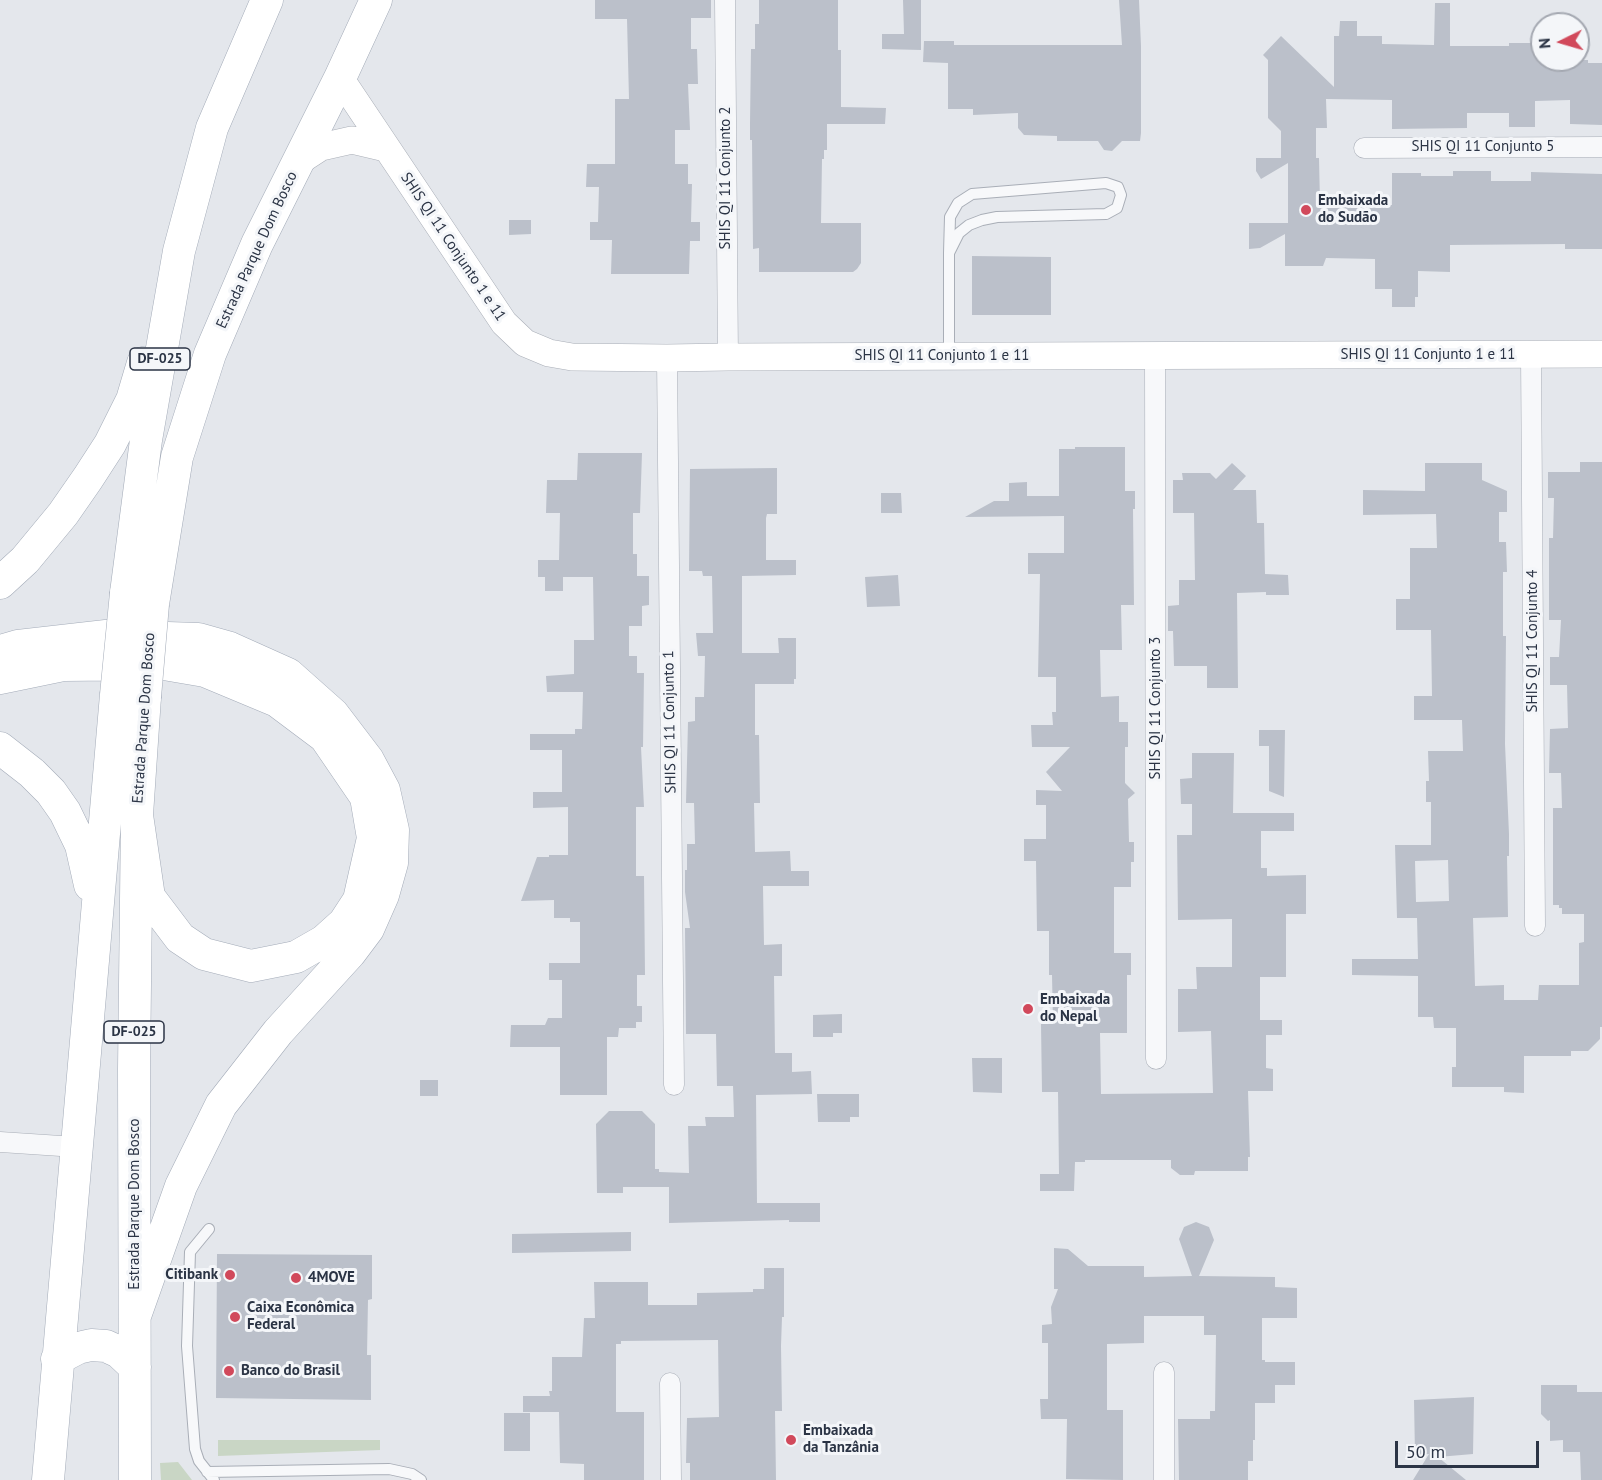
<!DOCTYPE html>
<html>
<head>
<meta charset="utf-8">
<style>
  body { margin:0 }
  #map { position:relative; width:1602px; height:1480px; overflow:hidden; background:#e4e7ec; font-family:"PT Sans",sans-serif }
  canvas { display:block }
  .north { position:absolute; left:1530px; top:12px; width:60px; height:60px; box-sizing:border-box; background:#f4f6f9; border:2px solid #a4a8b1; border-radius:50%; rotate:265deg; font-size:16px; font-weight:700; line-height:24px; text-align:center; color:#2b3445 }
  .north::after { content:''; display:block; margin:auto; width:21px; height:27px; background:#d1495b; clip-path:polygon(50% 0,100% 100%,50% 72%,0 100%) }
  .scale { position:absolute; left:1395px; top:1441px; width:144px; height:27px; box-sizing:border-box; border:3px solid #2b3445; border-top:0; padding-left:8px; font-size:18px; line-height:21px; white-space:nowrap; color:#2b3445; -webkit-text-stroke:4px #f4f6f9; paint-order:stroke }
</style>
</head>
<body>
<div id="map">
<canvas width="1602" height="1480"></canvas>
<div class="north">N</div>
<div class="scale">50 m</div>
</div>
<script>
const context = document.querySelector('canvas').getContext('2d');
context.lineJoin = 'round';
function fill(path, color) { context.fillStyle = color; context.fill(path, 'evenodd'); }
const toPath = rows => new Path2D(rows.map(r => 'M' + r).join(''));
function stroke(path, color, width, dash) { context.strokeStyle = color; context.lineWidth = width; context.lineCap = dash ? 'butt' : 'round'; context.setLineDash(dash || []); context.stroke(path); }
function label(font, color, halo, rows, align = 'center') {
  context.font = font + ' "PT Sans",sans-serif'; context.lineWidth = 6; context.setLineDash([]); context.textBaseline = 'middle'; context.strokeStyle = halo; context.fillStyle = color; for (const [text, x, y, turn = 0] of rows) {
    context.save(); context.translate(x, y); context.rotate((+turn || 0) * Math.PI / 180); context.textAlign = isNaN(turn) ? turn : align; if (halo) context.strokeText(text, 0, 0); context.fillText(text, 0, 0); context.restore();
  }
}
fill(toPath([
  [218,1440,380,1440,380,1450,218,1456],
  [178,1462,192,1480,161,1480,160,1463]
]), '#c9d6c5');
fill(toPath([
  [595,0,711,0,711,18,691,18,691,49,697,49,698,84,688,84,690,130,675,130,675,164,688,164,688,184,692,184,691,222,700,222,700,241,690,241,689,274,611,274,612,240,590,240,590,222,598,222,599,187,586,187,587,164,615,164,615,99,629,99,627,19,595,19],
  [759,0,838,0,838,50,841,50,841,107,886,108,885,124,827,124,827,150,824,150,824,159,822,159,821,223,861,223,861,263,857,269,853,272,759,272,759,248,753,249,752,140,750,140,750,123,751,49,755,49,755,24,759,24],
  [903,0,921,0,921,50,882,49,882,34,904,34],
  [1119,0,1139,0,1141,46,1141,133,1140,141,1122,141,1112,151,1104,150,1098,141,1057,141,1057,136,1024,135,1018,128,1018,113,973,115,973,109,948,109,948,63,923,62,924,41,954,41,954,45,1122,45],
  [1435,3,1450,3,1450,46,1509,46,1509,43,1542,43,1542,60,1588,60,1588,63,1602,63,1602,125,1570,124,1570,100,1535,101,1535,127,1509,127,1509,113,1467,113,1467,128,1392,129,1392,100,1326,99,1327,128,1316,128,1316,158,1319,158,1320,203,1392,205,1392,173,1421,173,1421,176,1453,176,1453,171,1491,171,1491,181,1531,181,1531,172,1602,174,1602,249,1565,249,1565,244,1450,245,1450,272,1418,271,1418,297,1415,297,1415,307,1392,307,1392,289,1375,289,1375,259,1326,258,1323,266,1285,266,1285,234,1260,248,1249,249,1249,223,1288,223,1288,163,1261,179,1256,171,1256,158,1281,158,1281,131,1268,118,1268,60,1263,55,1281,36,1334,87,1334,36,1339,36,1340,21,1357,21,1357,36,1382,36,1382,44,1434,45],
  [509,220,531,220,531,234,509,235],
  [972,256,1051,257,1051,315,972,315],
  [1075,447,1125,447,1125,491,1135,491,1135,509,1133,509,1134,605,1121,605,1122,650,1100,650,1101,697,1119,696,1119,722,1128,722,1128,747,1125,747,1125,783,1135,793,1128,799,1129,842,1134,842,1134,862,1131,862,1131,887,1114,887,1114,953,1131,953,1131,975,1127,975,1127,1033,1100,1033,1101,1094,1213,1093,1211,1031,1178,1032,1178,989,1197,989,1196,967,1232,967,1232,919,1178,920,1177,835,1192,835,1192,804,1181,804,1180,779,1192,778,1192,753,1234,753,1233,813,1294,813,1294,831,1261,831,1261,868,1267,868,1267,876,1306,875,1306,914,1286,914,1286,977,1260,977,1260,1020,1282,1020,1282,1035,1266,1035,1266,1068,1273,1069,1273,1091,1248,1091,1250,1157,1248,1157,1248,1171,1195,1171,1194,1175,1180,1175,1171,1168,1171,1160,1085,1160,1085,1162,1075,1162,1074,1191,1040,1191,1040,1174,1059,1174,1058,1092,1042,1092,1041,1024,1053,1024,1052,975,1049,975,1049,931,1037,931,1036,861,1024,861,1024,839,1046,839,1046,805,1036,805,1036,790,1062,791,1046,772,1070,747,1032,747,1031,725,1053,725,1052,712,1056,712,1056,677,1038,677,1040,574,1028,574,1028,553,1064,553,1064,516,965,517,994,501,1009,501,1009,483,1027,482,1027,496,1059,496,1059,449,1075,449],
  [578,453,642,453,640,513,633,513,633,554,637,554,637,576,649,576,649,605,642,606,642,626,629,626,629,656,637,656,637,673,644,673,643,747,641,747,644,807,636,807,636,876,644,876,645,975,637,975,637,1006,642,1006,642,1022,636,1022,636,1028,619,1028,618,1037,607,1037,607,1095,560,1095,560,1047,510,1047,511,1025,545,1025,548,1018,562,1018,562,980,549,980,549,963,580,963,580,922,570,922,570,918,554,918,554,900,521,901,537,857,549,857,549,855,568,855,568,807,533,808,533,792,562,792,562,750,530,750,530,734,575,734,575,729,582,729,583,692,547,692,546,676,574,674,574,640,594,640,593,577,563,577,563,591,545,591,545,577,538,577,538,560,559,560,560,513,546,513,547,480,577,480],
  [1580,462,1602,462,1602,1027,1600,1027,1600,1039,1588,1051,1571,1051,1571,1056,1524,1056,1524,1093,1504,1092,1504,1087,1452,1087,1452,1067,1456,1067,1456,1028,1434,1028,1433,1017,1418,1017,1418,976,1352,975,1352,959,1418,959,1417,918,1397,918,1395,845,1431,845,1431,802,1426,802,1426,781,1429,781,1428,751,1463,751,1462,720,1414,720,1414,696,1432,696,1431,630,1396,630,1396,599,1410,599,1410,548,1437,548,1436,514,1363,515,1363,490,1425,491,1425,463,1482,463,1482,480,1507,491,1507,512,1499,512,1499,542,1506,542,1507,572,1503,572,1503,636,1506,636,1505,744,1509,834,1509,856,1507,856,1508,917,1473,918,1475,986,1504,985,1504,1000,1538,1000,1539,985,1579,985,1579,943,1584,942,1584,914,1562,914,1562,908,1559,908,1559,905,1553,905,1553,808,1562,808,1561,773,1549,773,1550,729,1568,728,1567,685,1550,685,1550,657,1559,657,1561,620,1549,620,1549,538,1553,538,1554,498,1548,498,1548,472,1580,472],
  [1448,860,1449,901,1416,902,1415,861],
  [1232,463,1246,476,1233,490,1256,490,1257,523,1264,523,1265,574,1288,575,1289,595,1266,595,1266,592,1237,593,1238,688,1207,688,1207,666,1174,666,1173,631,1168,631,1168,606,1179,605,1179,580,1195,580,1194,513,1173,513,1173,480,1183,480,1182,473,1210,473,1216,479],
  [777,468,777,514,767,514,766,518,766,560,796,560,796,575,742,576,742,653,779,653,778,638,796,638,796,679,794,679,794,684,755,684,755,735,759,735,760,803,754,803,755,852,790,851,791,871,809,871,809,886,763,886,764,945,782,944,782,976,774,976,775,1053,792,1053,792,1072,811,1071,812,1094,756,1095,757,1203,820,1203,820,1222,789,1222,789,1220,669,1223,669,1187,623,1187,623,1193,597,1193,596,1124,609,1111,642,1111,655,1124,655,1169,659,1169,659,1172,689,1173,688,1126,706,1126,705,1117,734,1117,733,1086,717,1086,716,1034,686,1034,685,928,690,928,685,892,685,870,687,870,687,844,695,844,694,803,686,803,688,722,695,721,695,697,704,697,705,656,698,656,696,633,713,633,712,576,703,576,702,571,689,571,690,469],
  [881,493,901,493,902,513,881,513],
  [898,575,900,606,867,607,865,577],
  [1259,730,1285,730,1284,797,1269,791,1269,746,1259,746],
  [842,1014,842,1033,833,1033,833,1037,813,1037,813,1015],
  [972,1058,1002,1058,1002,1093,973,1092],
  [420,1080,438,1080,438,1096,420,1096],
  [817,1094,859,1094,859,1117,850,1117,850,1122,818,1122],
  [1196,1222,1209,1227,1214,1240,1199,1276,1275,1277,1275,1287,1297,1288,1297,1318,1262,1318,1262,1360,1265,1360,1265,1362,1295,1362,1295,1385,1275,1385,1275,1403,1255,1403,1255,1440,1253,1440,1253,1461,1248,1461,1248,1480,1179,1480,1178,1419,1210,1419,1210,1411,1215,1411,1216,1335,1204,1335,1204,1316,1144,1316,1144,1343,1107,1344,1107,1410,1123,1410,1123,1480,1066,1479,1067,1419,1041,1419,1040,1399,1048,1399,1048,1343,1042,1343,1042,1325,1052,1324,1051,1307,1058,1289,1054,1289,1054,1248,1068,1249,1088,1266,1144,1266,1144,1277,1192,1276,1179,1239,1184,1227],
  [631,1232,631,1251,512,1253,512,1234],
  [217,1254,372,1255,372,1299,368,1300,367,1355,371,1355,371,1400,216,1398],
  [764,1268,784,1268,784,1317,782,1317,781,1346,782,1411,775,1411,776,1480,690,1480,690,1463,686,1463,687,1418,719,1417,718,1340,716,1340,621,1341,621,1344,616,1344,616,1412,644,1412,644,1480,584,1480,584,1464,560,1463,559,1412,523,1412,523,1396,550,1396,549,1391,552,1391,552,1357,582,1357,584,1318,595,1318,594,1282,648,1282,648,1305,697,1305,697,1293,753,1292,753,1289,764,1289],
  [1541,1385,1577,1385,1577,1392,1602,1392,1602,1480,1581,1480,1580,1452,1563,1452,1563,1440,1550,1441,1550,1420,1548,1421,1541,1414],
  [1474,1397,1473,1454,1438,1457,1466,1480,1413,1480,1429,1454,1415,1455,1414,1400],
  [504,1413,530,1413,530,1451,504,1451]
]), '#bbc0ca');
const lane = toPath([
  [949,356,949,253,950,217,958,203,972,194,1106,183,1118,187,1121,195,1117,208,1106,214,997,217,982,220,969,225,959,233,949,253],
  [209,1229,190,1252,187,1346,195,1449,199,1461,214,1480],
  [207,1472,389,1469,412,1474,421,1480]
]);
const street = toPath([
  [725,0,728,357],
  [1364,148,1602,147],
  [1531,355,1535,926],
  [1155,356,1156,1059],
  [667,358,674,1085],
  [0,1142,76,1147],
  [670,1383,671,1480],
  [1164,1480,1164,1372]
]);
const secondary = toPath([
  [340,78,504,323,525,343,549,353,572,357,667,358,728,357,1602,354],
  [298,162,321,147,352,140,386,148]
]);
const primary = toPath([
  [0,583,25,560,63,514,88,478,110,444,132,400,143,363],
  [126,593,146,440,179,251,212,128,267,0],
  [153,604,177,457,210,354,257,244,340,78,376,0],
  [0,651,18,646,106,636,198,639,230,648,288,674,333,714,368,760,384,790,393,830,392,863,383,895,368,929,350,953,278,1032,221,1105,181,1186,135,1316],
  [0,678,63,665,164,664,205,671,277,701,325,737,366,797,373,838,359,900,344,923,324,941,296,957,251,966,204,954,180,938,149,897,137,815],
  [0,748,32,773,51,792,65,812,81,845,90,885],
  [57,1359,78,1348,91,1345,106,1346,119,1352,135,1367],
  [48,1480,116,695],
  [135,1480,134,1069,137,815,145,697]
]);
stroke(lane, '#a9aeb7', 12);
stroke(street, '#a9aeb7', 21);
stroke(secondary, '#a9aeb7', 28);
stroke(primary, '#a3abb8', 33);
stroke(lane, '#f7f8fa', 10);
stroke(street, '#f7f8fa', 20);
stroke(secondary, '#fff', 27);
stroke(primary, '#fff', 32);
const primaryBridge = toPath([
  [116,695,126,593],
  [145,697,153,604]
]);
stroke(primaryBridge, '#a3abb8', 33, []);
stroke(primaryBridge, '#fff', 32);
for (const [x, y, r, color] of [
  [1306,210,6,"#d1495b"],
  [1028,1009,6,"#d1495b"],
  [230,1275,6,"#d1495b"],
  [296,1278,6,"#d1495b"],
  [235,1317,6,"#d1495b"],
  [229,1371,6,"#d1495b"],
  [791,1440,6,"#d1495b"]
]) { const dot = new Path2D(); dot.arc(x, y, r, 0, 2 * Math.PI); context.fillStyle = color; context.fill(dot); stroke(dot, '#f4f6f9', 2); }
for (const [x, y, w] of [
  [160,359,60],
  [134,1032,60]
]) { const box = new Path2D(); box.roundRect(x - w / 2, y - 11, w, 22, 4.5); context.fillStyle = '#f4f6f9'; context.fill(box); stroke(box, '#2b3445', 1.5); }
label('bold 14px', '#2b3445', null, [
  ["DF-025",160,359],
  ["DF-025",134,1032]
]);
label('15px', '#2b3445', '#f4f6f9', [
  ["SHIS QI 11 Conjunto 5",1483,147],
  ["SHIS QI 11 Conjunto 2",726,178,-90],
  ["SHIS QI 11 Conjunto 1 e 11",453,247,56],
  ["Estrada Parque Dom Bosco",257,250,-65],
  ["SHIS QI 11 Conjunto 1 e 11",1428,355],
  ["SHIS QI 11 Conjunto 1 e 11",942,356],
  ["SHIS QI 11 Conjunto 4",1533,641,-90],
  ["SHIS QI 11 Conjunto 3",1156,708,-90],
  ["Estrada Parque Dom Bosco",144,718,-86],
  ["SHIS QI 11 Conjunto 1",670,722,-91],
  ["Estrada Parque Dom Bosco",135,1204,-90]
]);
label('bold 15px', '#2b3445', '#f4f6f9', [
  ["Embaixada",1318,201],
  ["do Sudão",1318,218],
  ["Embaixada",1040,1000],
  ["do Nepal",1040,1017],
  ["Citibank",218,1275,"right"],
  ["4MOVE",308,1278],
  ["Caixa Econômica",247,1308],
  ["Federal",247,1325],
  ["Banco do Brasil",241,1371],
  ["Embaixada",803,1431],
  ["da Tanzânia",803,1448]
], 'left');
</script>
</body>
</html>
